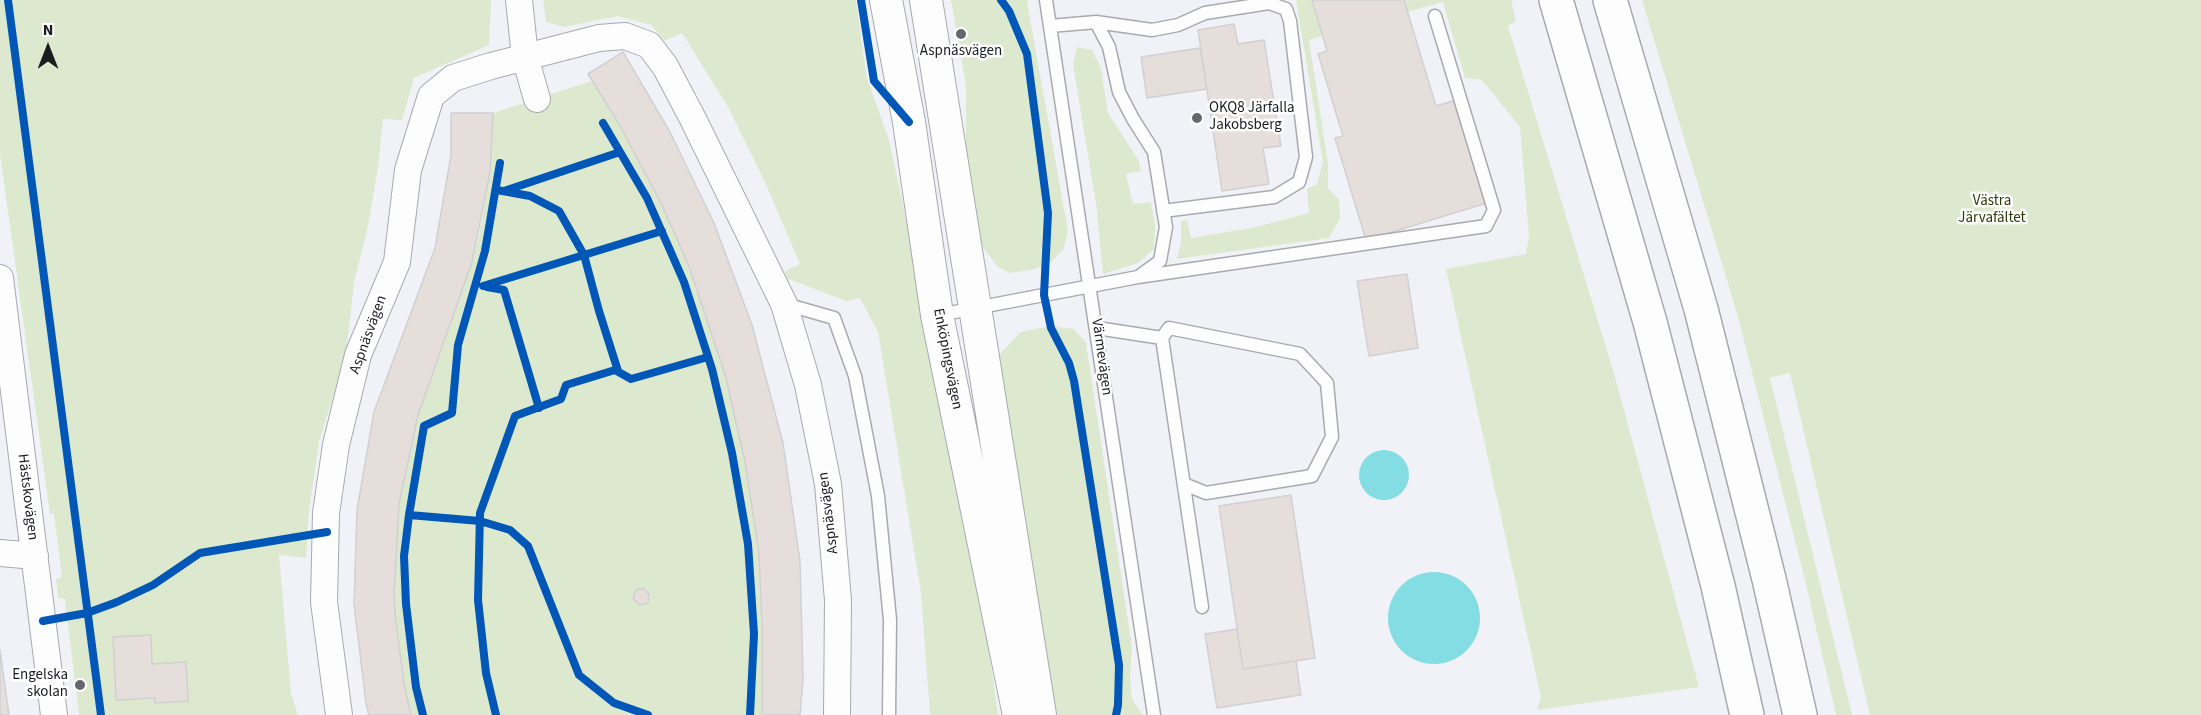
<!DOCTYPE html>
<html>
<head>
<meta charset="utf-8">
<style>
  body { margin:0 }
  #map { position:relative; width:2201px; height:715px; overflow:hidden; background:#f0f2f8; font-family:"Source Sans 3",sans-serif }
  canvas { display:block }
  .north { position:absolute; left:18px; top:18px; width:60px; height:60px; -webkit-text-stroke:4px #fff; paint-order:stroke; rotate:0deg; font-size:16px; font-weight:700; line-height:24px; text-align:center; color:#1b1c20 }
  .north::after { content:''; display:block; margin:auto; width:21px; height:27px; background:#1b1c20; clip-path:polygon(50% 0,100% 100%,50% 72%,0 100%) }
</style>
</head>
<body>
<div id="map">
<canvas width="2201" height="715"></canvas>
<div class="north">N</div>
</div>
<script>
const context = document.querySelector('canvas').getContext('2d');
context.lineJoin = 'round';
function fill(path, color) { context.fillStyle = color; context.fill(path, 'evenodd'); }
const toPath = rows => new Path2D(rows.map(r => 'M' + r).join(''));
function stroke(path, color, width, dash) { context.strokeStyle = color; context.lineWidth = width; context.lineCap = dash ? 'butt' : 'round'; context.setLineDash(dash || []); context.stroke(path); }
function label(font, color, halo, rows, align = 'center') {
  context.font = font + ' "Source Sans 3",sans-serif'; context.lineWidth = 5; context.setLineDash([]); context.textBaseline = 'middle'; context.strokeStyle = halo; context.fillStyle = color; for (const [text, x, y, turn = 0] of rows) {
    context.save(); context.translate(x, y); context.rotate((+turn || 0) * Math.PI / 180); context.textAlign = isNaN(turn) ? turn : align; if (halo) context.strokeText(text, 0, 0); context.fillText(text, 0, 0); context.restore();
  }
}
fill(toPath([
  [0,0,491,0,489,45,414,78,402,120,383,119,378,167,367,231,354,282,346,355,319,442,309,511,306,558,279,555,291,693,298,715,79,715,65,599,58,598,56,579,62,577,54,514,50,514,0,154],
  [543,0,856,0,867,78,889,140,973,532,998,715,930,715,921,592,878,332,860,298,846,301,786,278,785,271,800,264,765,182,728,107,682,33,665,41,651,25,618,16,564,27,546,22],
  [951,0,1029,0,1027,2,1068,231,1063,250,1052,261,1036,269,1010,273,998,267,981,245,966,164,966,85],
  [1296,0,1312,0,1322,36,1309,40,1328,164,1328,188,1339,200,1340,218,1329,238,1177,259,1181,243,1181,221,1187,220,1191,238,1256,227,1309,213,1307,189,1317,184,1323,162],
  [1404,0,1511,0,1516,21,1508,26,1615,377,1699,687,1537,710,1541,697,1446,269,1526,254,1529,236,1520,127,1482,80,1465,78,1443,2,1407,12],
  [1642,0,2201,0,2201,715,1870,715,1790,373,1770,378,1852,715,1836,715,1806,584,1737,313],
  [1077,47,1092,50,1101,68,1108,113,1139,161,1141,171,1126,174,1133,204,1151,202,1155,226,1154,249,1138,263,1103,274,1096,203,1073,64],
  [592,81,619,124,662,205,690,269,725,374,745,462,759,553,762,625,762,715,411,715,404,684,395,615,394,594,399,504,418,415,472,262,478,240,490,172,493,113],
  [1049,326,1074,329,1086,343,1132,647,1130,677,1132,699,1143,715,1056,715,1043,668,998,380,999,355,1021,332]
]), '#dce9cf');
fill(toPath([
  '1359 475a25 25 0 1 1 50 0a25 25 0 1 1-50 0Z',
  '1388 618a46 46 0 1 1 92 0a46 46 0 1 1-92 0Z'
]), '#84dde3');
const building = toPath([
  [1312,0,1404,0,1436,106,1456,100,1487,203,1366,240,1335,138,1343,136,1318,54,1327,51,1312,0],
  [1234,24,1238,44,1264,40,1281,146,1263,148,1269,184,1222,191,1198,30,1234,24],
  [1200,48,1207,89,1147,98,1141,57,1200,48],
  [623,52,670,132,714,223,752,325,783,443,800,561,803,678,800,715,762,715,762,625,759,553,745,462,725,374,690,269,662,205,619,124,588,74,623,52],
  [451,113,493,113,490,172,472,262,418,415,399,504,394,594,395,615,404,684,411,715,369,715,366,704,354,604,357,510,374,412,435,248,451,155,451,113],
  [1407,274,1418,348,1369,356,1357,281,1407,274],
  [1291,495,1315,658,1243,669,1219,506,1291,495],
  [644,588,649,595,648,603,639,605,633,598,636,590,644,588],
  [1237,629,1243,669,1296,661,1301,695,1217,708,1205,634,1237,629],
  [151,635,152,664,186,662,188,701,155,703,155,698,116,700,113,637,151,635],
  [0,650,9,715,0,715,0,650]
]);
fill(building, '#e6dedb');
stroke(building, '#d1d0d2', 1.5);
const service = toPath([
  [1046,0,1154,715],
  [1050,26,1096,22,1152,30,1178,25,1205,13,1269,3,1286,9,1290,21,1306,157,1299,182,1274,197,1163,211],
  [1138,277,1486,226,1494,210,1435,16],
  [785,304,834,318,855,376,878,496,890,620,889,715],
  [939,315,1138,277,1160,261,1166,227,1154,152,1133,119,1119,92,1109,47,1096,22],
  [1097,328,1162,338,1202,607],
  [1162,338,1169,328,1300,354,1327,383,1332,437,1312,476,1206,493,1184,484]
]);
const minor = toPath([
  [519,0,525,57,537,99],
  [0,278,54,715],
  [0,553,35,556],
  [339,715,324,602,326,513,336,445,358,355,397,262,408,170,431,96,453,78,491,66,599,38,625,36,649,45,665,66,693,119,784,304,808,385,828,484,838,600,837,715]
]);
const tertiary = toPath([
  [886,0,909,122,937,315,1019,715],
  [926,0,1040,715]
]);
const motorway = toPath([
  [1556,0,1650,322,1718,586,1747,715],
  [1610,0,1701,309,1769,579,1800,715]
]);
stroke(service, '#a9aaaf', 15);
stroke(minor, '#a9aaaf', 28);
stroke(tertiary, '#a9aaaf', 34);
stroke(motorway, '#a9aaaf', 36);
stroke(service, '#fdfdfe', 12);
stroke(minor, '#fdfdfe', 26);
stroke(tertiary, '#fdfdfe', 32);
stroke(motorway, '#fdfdfe', 33);
stroke(toPath([
  [8,0,101,715],
  [861,0,874,81,909,122],
  [1001,0,1009,11,1027,54,1048,213,1044,295,1051,328,1069,363,1074,381,1119,665,1118,705,1116,715],
  [603,123,647,198,684,282,712,369,732,453,748,544,754,634,750,715],
  [497,190,530,196,559,211,584,255,599,311,618,371],
  [504,191,620,152],
  [483,286,662,231],
  [487,287,504,290,539,408],
  [409,515,480,521,510,530,528,546,579,675,614,703,648,715],
  [43,621,87,613,117,602,153,585,200,553,327,532],
  [423,715,416,687,406,604,404,556,409,515,424,426,452,413,458,345,485,251,500,163],
  [496,715,486,673,478,600,480,513,515,416,561,399,566,385,615,370,631,379,708,357]
]), '#0057b8', 8);
for (const [x, y, r, color] of [
  [961,34,6,"#66676c"],
  [1197,118,6,"#66676c"],
  [80,685,6,"#66676c"]
]) { const dot = new Path2D(); dot.arc(x, y, r, 0, 2 * Math.PI); context.fillStyle = color; context.fill(dot); stroke(dot, '#fff', 2); }
label('15px', '#1b1c20', '#fff', [
  ["Aspnäsvägen",961,52],
  ["OKQ8 Järfalla",1209,109,"left"],
  ["Jakobsberg",1209,126,"left"],
  ["Engelska",68,676,"right"],
  ["skolan",68,693,"right"]
]);
label('15px', '#2a3d02', '#fff', [
  ["Västra",1992,202],
  ["Järvafältet",1992,219]
]);
label('15px', '#1b1c20', '#fff', [
  ["Aspnäsvägen",369,335,-70],
  ["Värmevägen",1101,357,82],
  ["Enköpingsvägen",947,359,79],
  ["Hästskovägen",27,497,83],
  ["Aspnäsvägen",829,513,-97]
]);
</script>
</body>
</html>
